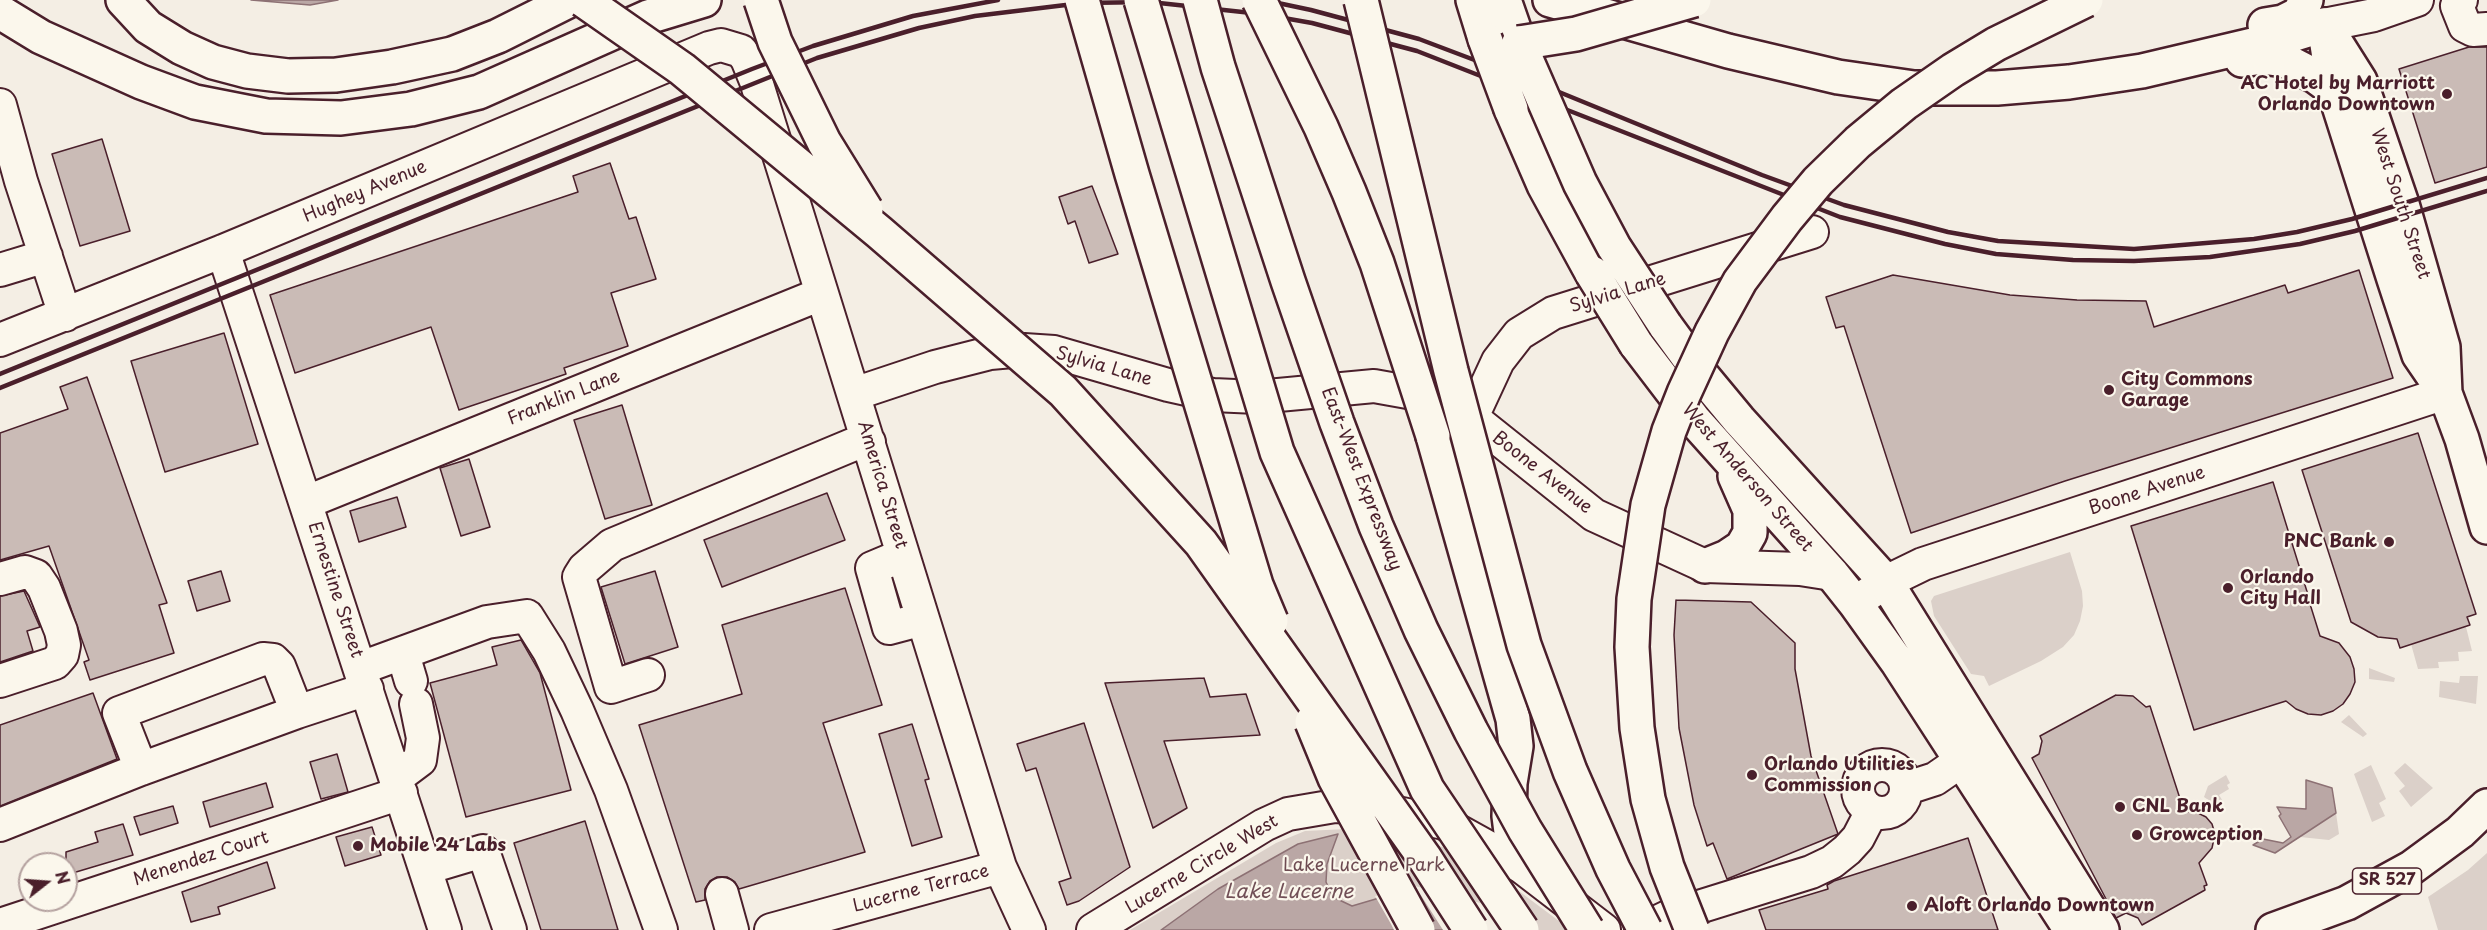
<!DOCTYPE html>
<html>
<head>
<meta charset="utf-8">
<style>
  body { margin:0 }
  #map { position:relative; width:2487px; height:930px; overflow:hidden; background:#f4eee4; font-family:"Playpen Sans",sans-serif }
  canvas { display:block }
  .north { position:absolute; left:18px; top:852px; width:60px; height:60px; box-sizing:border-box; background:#fbf7ec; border:2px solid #b4a19f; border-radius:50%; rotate:73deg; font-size:16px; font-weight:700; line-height:24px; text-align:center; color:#4a1f2b }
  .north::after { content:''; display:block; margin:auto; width:21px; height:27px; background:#4a1f2b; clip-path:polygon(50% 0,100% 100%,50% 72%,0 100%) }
</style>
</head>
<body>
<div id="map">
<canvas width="2487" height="930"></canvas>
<div class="north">N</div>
</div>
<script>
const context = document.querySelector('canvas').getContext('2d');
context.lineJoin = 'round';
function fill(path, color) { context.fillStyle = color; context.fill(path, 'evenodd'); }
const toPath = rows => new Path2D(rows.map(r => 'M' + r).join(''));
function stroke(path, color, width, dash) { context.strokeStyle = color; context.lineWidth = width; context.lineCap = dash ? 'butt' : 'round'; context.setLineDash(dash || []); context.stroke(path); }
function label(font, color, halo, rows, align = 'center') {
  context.font = font + ' "Playpen Sans",sans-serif'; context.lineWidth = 4.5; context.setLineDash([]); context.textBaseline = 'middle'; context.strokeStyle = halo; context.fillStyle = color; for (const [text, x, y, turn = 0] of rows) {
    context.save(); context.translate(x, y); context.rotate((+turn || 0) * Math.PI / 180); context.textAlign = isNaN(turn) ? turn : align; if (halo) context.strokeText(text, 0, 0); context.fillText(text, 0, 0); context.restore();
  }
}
fill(toPath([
  [2070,552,2082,591,2083,606,2080,621,2074,635,2063,647,2041,661,1989,686,1984,676,1971,674,1934,616,1931,601,1934,596],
  [2466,627,2472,651,2458,652,2459,661,2438,662,2439,668,2418,669,2411,644],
  [2369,668,2395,678,2394,682,2369,679],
  [2460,676,2478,676,2476,704,2439,697,2440,681,2459,683],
  [2349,715,2367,734,2363,737,2341,722],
  [2405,763,2433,788,2411,807,2399,791,2405,786,2394,773],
  [2371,765,2386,799,2379,803,2385,816,2372,822,2354,774],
  [2226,775,2230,783,2227,785,2229,789,2219,795,2224,803,2219,807,2204,797,2208,786],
  [2336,813,2339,834,2329,840,2300,837],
  [1346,829,1394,834,1450,849,1484,865,1571,930,1501,930,1413,888,1352,906,1333,897,1326,882,1327,864,1337,834,1298,844,1218,889,1161,930,1130,930,1276,843,1305,831],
  [2487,853,2487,930,2438,930,2428,897,2468,870]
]), '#dbd0c9');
const water = toPath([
  [251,0,338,0,310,5,251,0],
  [2306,780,2332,788,2336,813,2275,853,2253,845,2263,839,2283,843,2291,837,2279,816,2281,814,2277,807,2306,809,2306,780],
  [1338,834,1327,864,1326,882,1333,897,1352,906,1413,888,1486,907,1501,930,1161,930,1218,889,1298,844,1338,834]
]);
fill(water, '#baa7a5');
stroke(water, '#8d7174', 1.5);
fill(toPath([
  [1415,886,1488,905,1504,930,1443,930],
  [1403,888,1427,930,1394,930,1391,924,1375,896]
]), '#f4eee4');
const building = toPath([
  [2469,47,2487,47,2487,167,2435,183,2399,69,2469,47],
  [102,139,130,231,80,246,52,154,102,139],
  [610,163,629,219,636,217,656,279,611,293,628,346,564,368,566,374,459,410,431,327,295,373,270,295,578,192,573,176,610,163],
  [1092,186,1118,254,1089,263,1075,221,1068,224,1059,197,1092,186],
  [2359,270,2393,378,2065,481,1911,533,1844,326,1836,328,1826,297,1893,275,2010,295,2077,300,2146,301,2154,327,2285,285,2288,293,2359,270],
  [224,333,258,444,165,472,131,361,224,333],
  [87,377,167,603,159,605,174,653,90,680,84,662,89,660,49,546,0,560,0,433,68,409,60,387,87,377],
  [622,405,652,505,605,519,574,420,622,405],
  [2418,433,2476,614,2467,617,2470,625,2400,648,2397,639,2378,637,2351,622,2302,470,2418,433],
  [469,459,490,527,461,536,440,468,469,459],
  [2273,482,2309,598,2305,596,2310,604,2320,636,2339,643,2350,657,2354,669,2355,682,2350,694,2343,704,2333,711,2321,715,2308,714,2296,709,2286,701,2194,730,2131,526,2273,482],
  [827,493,845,540,722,587,704,540,827,493],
  [397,497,406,527,359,542,350,511,397,497],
  [221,571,230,601,197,611,188,581,221,571],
  [655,571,678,647,625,664,601,587,655,571],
  [845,588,882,705,823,723,865,852,739,889,735,882,727,877,717,877,710,881,705,889,705,900,696,902,639,725,742,694,722,625,845,588],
  [24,591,40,627,27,631,33,651,0,662,0,596,24,591],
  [1676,600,1751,602,1795,643,1795,669,1811,756,1838,834,1727,879,1713,843,1707,846,1694,805,1679,728,1674,635,1676,600],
  [521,640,540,673,571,790,466,817,430,683,497,665,492,647,521,640],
  [1204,678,1210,697,1246,694,1260,735,1164,741,1187,808,1153,828,1105,683,1204,678],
  [93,693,117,759,0,806,0,725,93,693],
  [2116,695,2133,696,2146,707,2150,706,2184,811,2198,813,2206,817,2212,824,2215,834,2212,848,2199,863,2207,885,2204,886,2205,890,2142,925,2138,918,2126,913,2116,918,2032,758,2039,754,2042,741,2040,736,2116,695],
  [1084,723,1130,867,1079,901,1067,905,1059,882,1071,878,1036,768,1026,771,1017,744,1084,723],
  [912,724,929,779,925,780,942,837,912,846,879,734,912,724],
  [337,754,348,792,321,799,310,762,337,754],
  [266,783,273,807,210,827,203,802,266,783],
  [173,806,178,823,140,835,134,817,173,806],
  [585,821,618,930,541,930,514,843,585,821],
  [123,824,133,855,66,875,66,852,98,842,95,832,123,824],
  [372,827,381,855,345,866,336,837,372,827],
  [1968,838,1998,930,1766,930,1759,910,1828,889,1827,885,1834,881,1968,838],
  [267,862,275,888,218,907,220,914,191,922,182,892,267,862]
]);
fill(building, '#cabbb6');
stroke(building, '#4a1f2b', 1.5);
const minor = toPath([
  [2461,0,2457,6,2465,26,2473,30,2487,29],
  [2324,25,2374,15,2417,0],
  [0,105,21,181,65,315],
  [223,251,445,930],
  [0,270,46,256],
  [0,340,223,251,709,48,721,45,741,51,747,59,756,81,1000,867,1029,930],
  [854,394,935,367,990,353,1024,350,1054,352,1168,385,1213,395,1257,397,1374,386,1430,396,1465,412,1594,515,1705,566,1800,569,1832,574],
  [1472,417,1498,361,1519,334,1553,313,1812,232],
  [307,502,821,294],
  [903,555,872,568,889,628,923,619],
  [0,579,25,572,36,576,44,588,61,631,64,645,62,655,55,663,0,681],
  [1855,603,1886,582,1923,564,2445,393],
  [403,654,411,681],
  [361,668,487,622,527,616,549,651,577,710,611,790,661,930],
  [648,675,611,687,579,577,584,569,612,545,852,445,869,442],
  [297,712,367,689],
  '1858 789a24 24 0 1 1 48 0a24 24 0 1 1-48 0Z',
  [396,778,420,760,423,738,416,704],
  [1907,788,1935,779,1961,761],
  [0,825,141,769,297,712,279,666,273,660,263,659,119,713,141,769],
  [426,868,483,851,510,930],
  [722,894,732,930],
  [0,925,401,793],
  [771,930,1000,867],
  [1093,930,1264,825,1288,814,1335,806,1379,809,1444,823,1518,864,1604,930],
  [1641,930,1670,916,1811,872,1832,862,1847,850,1858,838,1872,811]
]);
const major = toPath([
  [1473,0,1485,39],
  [1504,0,1519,43],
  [2324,25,2334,90,2394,279,2419,355,2445,393,2462,439,2487,527],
  [2331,35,2360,81,2402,204,2443,347,2445,393],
  [1511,109,1544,185,1592,273],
  [1665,325,1700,373,1739,420,1886,582,2102,930],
  [1636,344,1694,420,1832,574,1855,603,1898,663,2071,930],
  [1705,566,1727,557,1742,547,1750,533,1750,510,1735,476],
  [2273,930,2347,903,2411,868,2460,832,2487,806]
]);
const highway = toPath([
  [123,0,148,27,182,48,213,62,247,71,288,76,336,75,392,67,452,54,498,36,570,0],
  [1550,0,1728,51,1838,77,1914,88,1997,88,2069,82,2142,71,2282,38,2324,25],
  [0,12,41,37,141,82,195,102,266,116,341,118,411,109,479,92,648,17,704,0],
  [2265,25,2283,22,2299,14,2306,0],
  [2242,60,2262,57,2284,60,2315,76,2334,90],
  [1433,436,1513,719,1516,746,1510,783,1509,816,1512,840,1518,864]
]);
stroke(minor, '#4a1f2b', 36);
stroke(major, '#4a1f2b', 38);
stroke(highway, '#4a1f2b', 38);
stroke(minor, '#fbf7ec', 32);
stroke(major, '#fbf7ec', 33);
stroke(highway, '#fbf7ec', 33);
stroke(toPath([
  [1264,0,1311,10,1419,39,1559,92,1762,175,1844,205,1948,232,1998,241,2134,249,2254,239,2297,232,2352,219,2487,178],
  [0,374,752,69,813,46,913,16,998,0],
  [0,388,817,58,919,28,975,16,1082,3,1150,2,1261,14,1312,23,1417,51,1840,217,1945,244,1996,254,2073,260,2134,261,2210,257,2300,244,2355,231,2487,191]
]), '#4a1f2b', 4.5);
const majorBridge = toPath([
  [1485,39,1511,109],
  [1519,43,1580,183,1614,247,1665,325],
  [1592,273,1636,344]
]);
const highwayBridge = toPath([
  [583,0,682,69,879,232,1063,391,1201,543,1424,857,1471,930],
  [761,0,775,42,824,142,866,210],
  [1082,0,1132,174,1256,585,1271,621],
  [1141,0,1277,452,1427,789,1522,930],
  [1200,0,1218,67,1288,281,1337,423,1376,526,1421,630,1471,731,1525,830,1587,930],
  [1259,0,1321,127,1349,192,1377,263,1433,436],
  [1361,0,1451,371,1524,645,1570,771,1613,869,1645,930],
  [1519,43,1576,34,1694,0],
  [1312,722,1335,778,1418,930],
  [1692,930,1667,867,1648,799,1637,728,1632,647,1634,599,1648,505,1669,431,1684,393,1712,332,1740,281,1787,218,1818,181,1858,142,1904,104,1953,70,1996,44,2086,0]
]);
stroke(majorBridge, '#4a1f2b', 38, []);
stroke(highwayBridge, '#4a1f2b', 38, []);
stroke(majorBridge, '#fbf7ec', 33);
stroke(highwayBridge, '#fbf7ec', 33);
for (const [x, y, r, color] of [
  [2447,94,6,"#4a1f2b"],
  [2109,390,6,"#4a1f2b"],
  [2389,542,6,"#4a1f2b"],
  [2228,588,6,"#4a1f2b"],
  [1752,775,6,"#4a1f2b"],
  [2120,807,6,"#4a1f2b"],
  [2137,835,6,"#4a1f2b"],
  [358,846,6,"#4a1f2b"],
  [1912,906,6,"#4a1f2b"]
]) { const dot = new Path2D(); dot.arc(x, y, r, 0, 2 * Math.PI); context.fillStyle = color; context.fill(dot); stroke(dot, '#fbf7ec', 2); }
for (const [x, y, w] of [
  [2387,881,69]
]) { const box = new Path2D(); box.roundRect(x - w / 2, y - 13, w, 26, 4.5); context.fillStyle = '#fbf7ec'; context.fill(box); stroke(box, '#4a1f2b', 1.5); }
label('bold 16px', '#4a1f2b', null, [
  ["SR 527",2387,881]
]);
label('bold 18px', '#4a1f2b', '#fbf7ec', [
  ["AC Hotel by Marriott",2435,84,"right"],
  ["Orlando Downtown",2435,105,"right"],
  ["City Commons",2121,380],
  ["Garage",2121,401],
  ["PNC Bank",2377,542,"right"],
  ["Orlando",2240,578],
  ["City Hall",2240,599],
  ["Orlando Utilities",1764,765],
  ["Commission",1764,786],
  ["CNL Bank",2132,807],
  ["Growception",2149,835],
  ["Mobile 24 Labs",370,846],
  ["Aloft Orlando Downtown",1924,906]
], 'left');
label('18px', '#4a1f2b', '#fbf7ec', [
  ["Hughey Avenue",365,192,-23],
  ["West South Street",2400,204,72],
  ["Sylvia Lane",1618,293,-17],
  ["Sylvia Lane",1104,367,16],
  ["Franklin Lane",564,398,-22],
  ["Boone Avenue",1542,473,38],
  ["West Anderson Street",1747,478,49],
  ["East-West Expressway",1361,479,69],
  ["America Street",882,485,73],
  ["Boone Avenue",2147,491,-18],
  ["Ernestine Street",335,590,72],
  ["Menendez Court",201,859,-18],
  ["Lucerne Circle West",1202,865,-31],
  ["Lucerne Terrace",921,889,-15]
]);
label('18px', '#6e4b52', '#fbf7ec', [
  ["Lake Lucerne Park",1364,866]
]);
label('italic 20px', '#714f56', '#fbf7ec', [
  ["Lake Lucerne",1289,892]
]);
</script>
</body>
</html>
